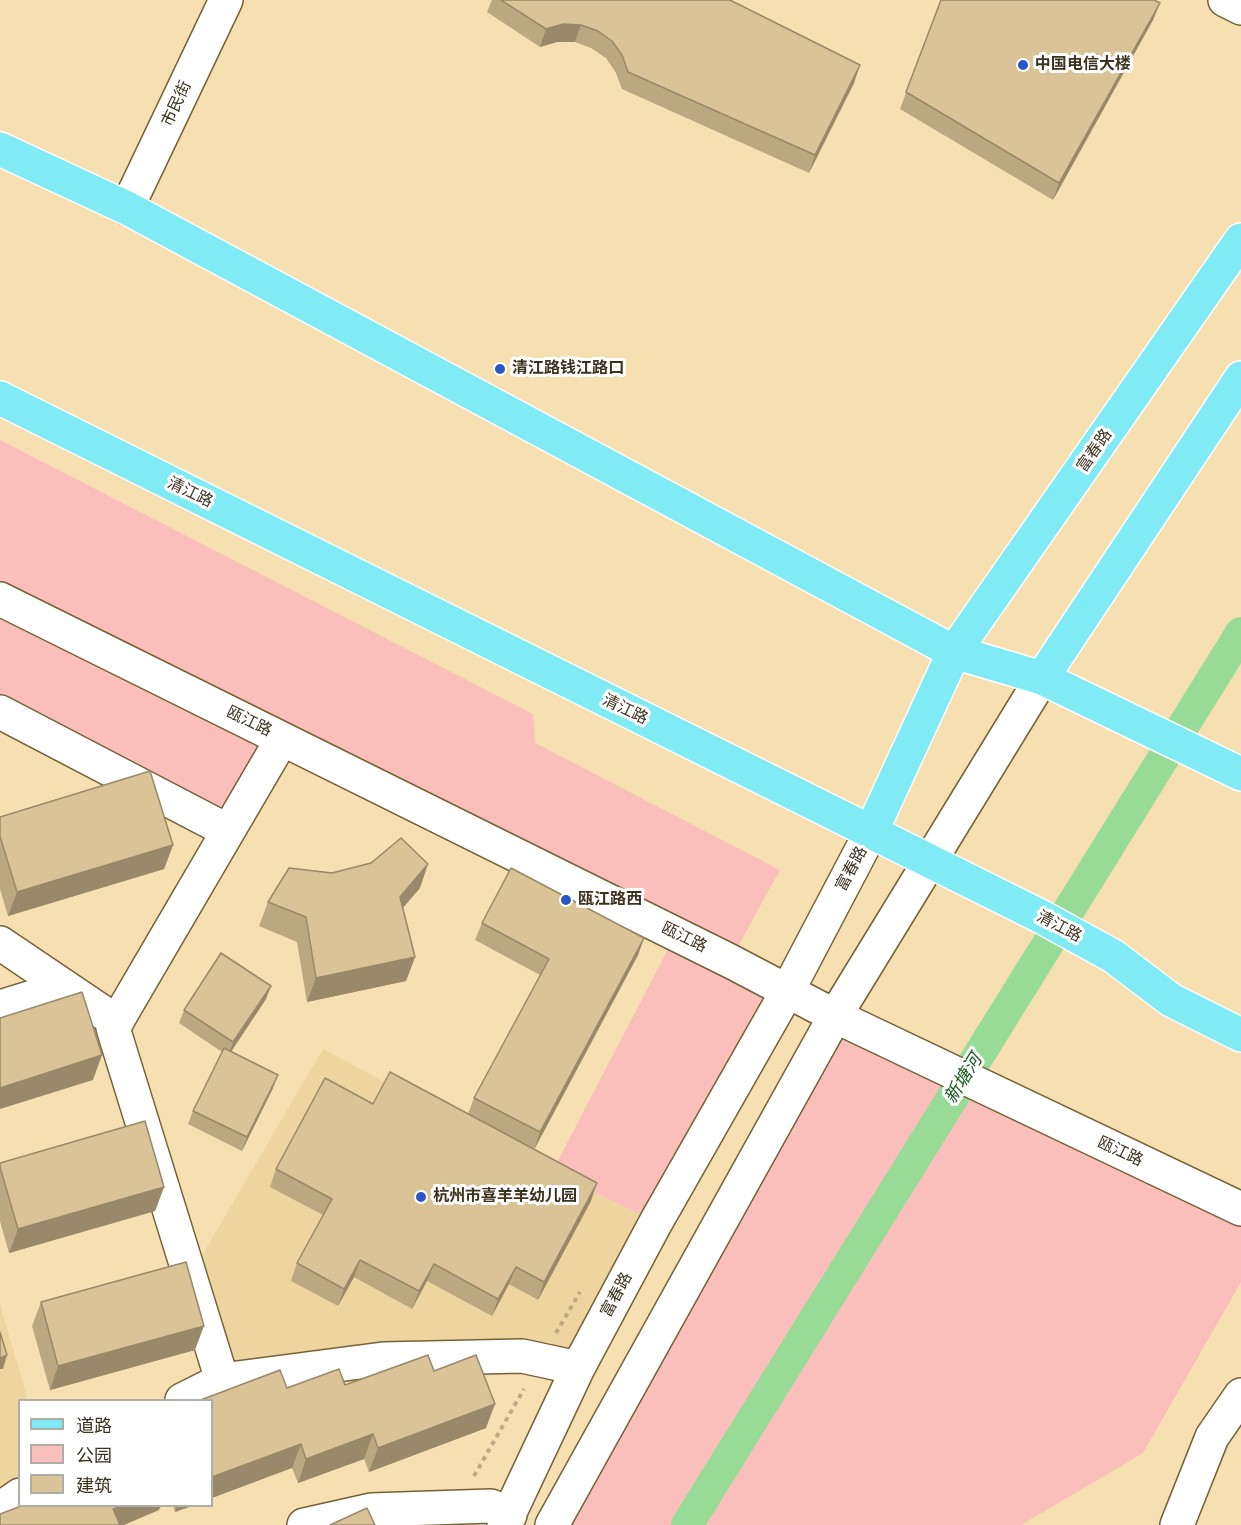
<!DOCTYPE html>
<html>
<head>
<meta charset="utf-8">
<style>
  body { margin:0 }
  #map { position:relative; width:1241px; height:1525px; overflow:hidden; background:#f6dfb0; font-family:Signika,"Noto Sans SC",sans-serif }
  canvas { display:block }
  .legend { position:absolute; left:18px; top:1399px; width:195px; height:108px; box-sizing:border-box; background:#fff; border:2px solid #b1ada6; margin:0; padding:8px 10px; list-style:none; font-size:18px; color:#3c3220 }
  .legend li { display:flex; align-items:center; gap:12px; height:30px }
  .legend b { width:30px; border:2px solid #b1ada6 }
</style>
</head>
<body>
<div id="map">
<canvas width="1241" height="1525"></canvas>
<ul class="legend">
<li><b style="height:8px;background:#80ebf4"></b>道路</li>
<li><b style="height:16px;background:#fabfba"></b>公园</li>
<li><b style="height:16px;background:#dac396"></b>建筑</li>
</ul>
</div>
<script>
const context = document.querySelector('canvas').getContext('2d');
context.lineJoin = 'round';
function fill(path, color) { context.fillStyle = color; context.fill(path, 'evenodd'); }
const toPath = rows => new Path2D(rows.map(r => 'M' + r).join(''));
function stroke(path, color, width, dash) { context.strokeStyle = color; context.lineWidth = width; context.lineCap = dash ? 'butt' : 'round'; context.setLineDash(dash || []); context.stroke(path); }
function label(font, color, halo, rows, align = 'center') {
  context.font = font + ' Signika,"Noto Sans SC",sans-serif'; context.lineWidth = 6; context.setLineDash([]); context.textBaseline = 'middle'; context.strokeStyle = halo; context.fillStyle = color; for (const [text, x, y, turn = 0] of rows) {
    context.save(); context.translate(x, y); context.rotate((+turn || 0) * Math.PI / 180); context.textAlign = isNaN(turn) ? turn : align; if (halo) context.strokeText(text, 0, 0); context.fillText(text, 0, 0); context.restore();
  }
}
fill(toPath([
  [323,1049,552,1172,656,1222,578,1368,222,1380,190,1276],
  [0,1305,28,1400,20,1400,19,1476,0,1489]
]), '#eed49f');
fill(toPath([
  [0,440,533,714,535,743,780,870,730,961,788,990,656,1222,552,1172,676,934,282,739,228,831,0,712],
  [844,1035,1241,1224,1241,1282,1143,1453,1021,1525,571,1525]
]), '#fabfba');
stroke(toPath([
  [687,1525,1241,633]
]), '#97db96', 32);
const minor = toPath([
  [1225,0,1241,8],
  [127,208,226,0],
  [0,599,730,961,835,1016,1241,1209],
  [0,712,228,831],
  [0,943,117,1022],
  [0,1007,65,987],
  [222,1380,113,1028,282,739],
  [182,1400,222,1380,383,1359,522,1356,578,1368],
  [0,1509,20,1495],
  [304,1525,371,1510,491,1506,510,1515],
  [504,1525,578,1368,656,1222,788,990,871,832],
  [552,1525,835,1016,1042,678],
  [1177,1525,1212,1437,1241,1395]
]);
const major = toPath([
  [0,149,127,208,954,652,1042,678,1241,774],
  [0,398,1040,916,1113,956,1171,1000,1241,1035],
  [1042,678,1241,378],
  [871,832,954,652,1241,240]
]);
stroke(minor, '#766136', 36);
stroke(major, '#fff', 36);
stroke(toPath([
  [556,1333,580,1292],
  [474,1476,524,1389]
]), '#bdaa84', 4, [4.5, 4.5]);
stroke(minor, '#fff', 33);
stroke(major, '#80ebf4', 33);
fill(toPath([
  [492,0,730,0,854,83,809,173,622,89,616,73,606,58,591,48,575,42,557,42,540,47,487,12],
  [941,0,1160,3,1153,20,1053,200,900,109],
  [0,817,173,845,164,869,8,916,0,889],
  [420,888,403,908,415,957,406,981,307,1002,297,942,259,926,268,902],
  [482,923,644,938,638,955,534,1149,591,1201,538,1300,509,1284,492,1316,427,1281,412,1309,354,1277,338,1306,291,1281,297,1263,323,1215,270,1187,276,1169,373,1104,468,1114,474,1098,540,975,475,940],
  [266,999,231,1052,273,1088,242,1151,188,1124,193,1111,222,1052,179,1023,184,1010],
  [0,1163,164,1187,155,1211,9,1253,0,1221],
  [41,1302,195,1350,50,1390,32,1326],
  [434,1371,486,1428,369,1472,364,1459,298,1483,292,1468,287,1388,345,1385],
  [173,1506,192,1506,175,1512]
]), '#bba881');
fill(toPath([
  [1160,3,1153,20,1053,200,1059,183],
  [563,24,581,25,575,42,557,42,540,47,546,29],
  [860,65,854,83,809,173,815,155],
  [173,845,164,869,8,916,17,892],
  [428,864,420,888,391,921,400,897],
  [644,938,638,955,534,1150,540,1132],
  [415,957,406,981,307,1002,316,978],
  [271,986,266,999,228,1056,233,1042],
  [102,1055,93,1080,0,1109,0,1088],
  [278,1075,273,1088,242,1151,247,1137],
  [597,1183,591,1201,538,1300,544,1282],
  [164,1187,155,1211,9,1253,18,1229],
  [360,1260,354,1277,338,1306,344,1289],
  [434,1264,427,1281,412,1309,419,1291],
  [516,1267,509,1284,492,1316,498,1299],
  [204,1326,195,1350,50,1390,58,1366],
  [7,1355,3,1369,0,1369,0,1358],
  [495,1404,486,1428,369,1472,378,1448],
  [373,1434,364,1459,298,1483,306,1459],
  [301,1444,292,1468,212,1498,212,1477],
  [121,1506,161,1506,159,1510,124,1525,107,1525,113,1509],
  [177,1506,192,1506,175,1512]
]), '#998869');
const building = toPath([
  [501,0,730,0,860,65,815,155,628,72,622,55,612,41,598,31,581,25,563,24,546,29,501,0],
  [941,0,1154,0,1160,3,1059,183,906,92,941,0],
  [150,771,173,845,17,892,0,836,0,817,150,771],
  [401,838,428,864,400,897,415,957,316,978,306,917,268,902,289,868,332,873,371,863,401,838],
  [511,868,644,938,540,1132,474,1098,549,959,482,923,511,868],
  [221,953,271,986,233,1042,184,1010,221,953],
  [82,992,102,1055,0,1088,0,1018,82,992],
  [224,1048,278,1075,247,1137,193,1111,224,1048],
  [390,1072,597,1183,544,1282,516,1267,498,1299,434,1264,419,1291,360,1260,344,1289,297,1263,332,1199,276,1169,325,1078,373,1104,390,1072],
  [145,1121,164,1187,18,1229,0,1167,0,1163,145,1121],
  [186,1262,204,1326,58,1366,41,1302,186,1262],
  [0,1332,7,1355,0,1358,0,1332],
  [428,1355,434,1371,476,1355,495,1404,378,1448,373,1434,306,1459,301,1444,212,1477,212,1401,198,1401,280,1370,287,1388,339,1369,345,1385,428,1355],
  [21,1506,121,1506,113,1509,120,1525,0,1525,0,1514,21,1506],
  [367,1508,375,1525,330,1525,367,1508]
]);
fill(building, '#dac396');
stroke(building, '#998869', 1.5);
for (const [x, y, r, color] of [
  [1023,65,6,"#2a57c5"],
  [500,369,6,"#2a57c5"],
  [566,900,6,"#2a57c5"],
  [421,1197,6,"#2a57c5"]
]) { const dot = new Path2D(); dot.arc(x, y, r, 0, 2 * Math.PI); context.fillStyle = color; context.fill(dot); stroke(dot, '#fff', 2); }
label('bold 16px', '#3c3220', '#fff', [
  ["中国电信大楼",1035,65],
  ["清江路钱江路口",512,369],
  ["瓯江路西",578,900],
  ["杭州市喜羊羊幼儿园",433,1197]
], 'left');
label('16px', '#3c3220', '#fff', [
  ["市民街",177,104,-65],
  ["富春路",1095,451,-55],
  ["清江路",190,493,26],
  ["清江路",625,710,26],
  ["瓯江路",249,722,26],
  ["富春路",852,869,-62],
  ["清江路",1059,927,28],
  ["瓯江路",684,938,26],
  ["瓯江路",1120,1152,25],
  ["富春路",617,1295,-62]
]);
label('italic 18px', '#145a1a', '#fff', [
  ["新塘河",964,1079,-58]
]);
</script>
</body>
</html>
